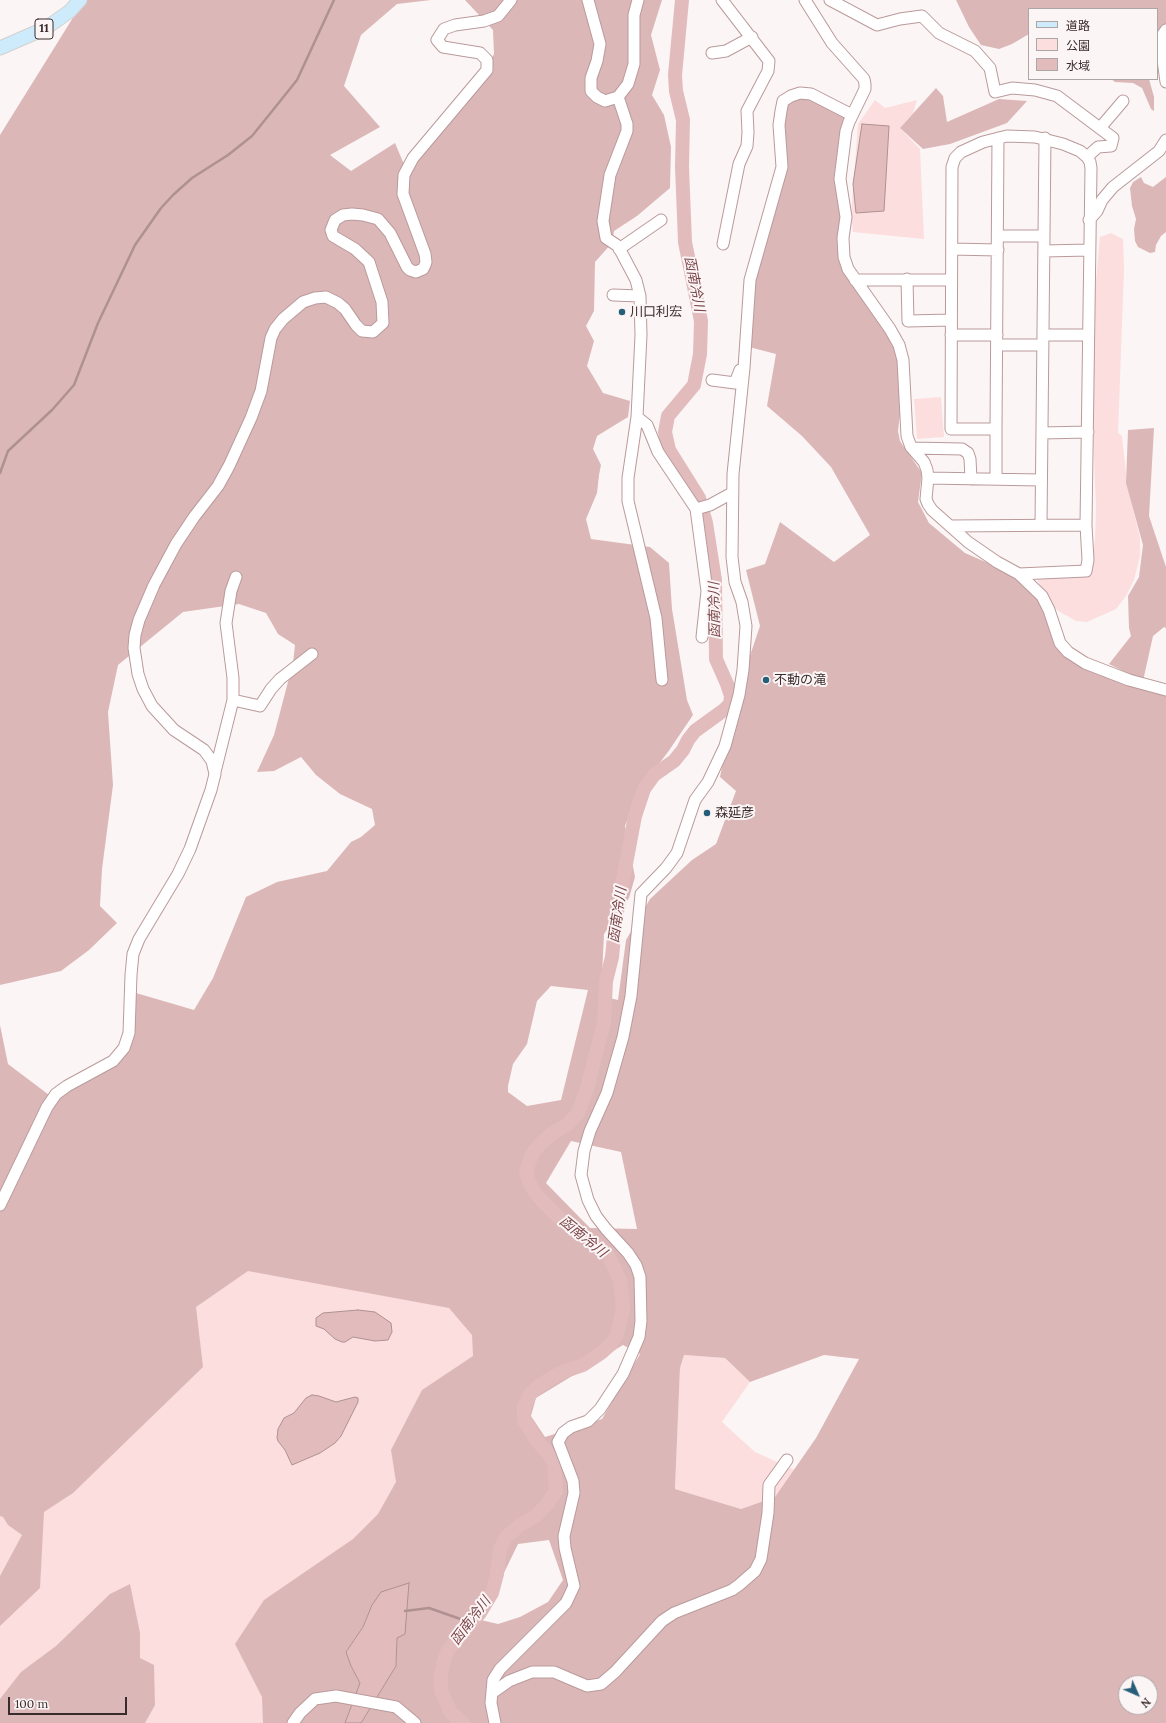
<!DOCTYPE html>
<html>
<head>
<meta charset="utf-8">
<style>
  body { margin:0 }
  #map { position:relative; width:1166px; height:1723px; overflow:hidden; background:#fcf5f5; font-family:Lora,"Noto Sans JP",serif }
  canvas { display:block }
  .legend { position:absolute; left:1028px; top:8px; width:130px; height:72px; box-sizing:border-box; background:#fcf5f5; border:1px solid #aea5a5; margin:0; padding:5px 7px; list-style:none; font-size:12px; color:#392c2d }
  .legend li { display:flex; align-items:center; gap:8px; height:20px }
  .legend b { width:20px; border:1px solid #aea5a5 }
  .north { position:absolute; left:1118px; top:1675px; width:40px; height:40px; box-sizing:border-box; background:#fcf5f5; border:1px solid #aea5a5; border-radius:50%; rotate:135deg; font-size:11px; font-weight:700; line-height:16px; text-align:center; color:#392c2d }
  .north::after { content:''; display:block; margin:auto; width:14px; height:18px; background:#265d78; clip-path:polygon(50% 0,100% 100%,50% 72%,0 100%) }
  .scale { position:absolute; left:8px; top:1697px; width:119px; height:18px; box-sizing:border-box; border:2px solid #392c2d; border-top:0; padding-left:5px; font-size:12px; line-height:14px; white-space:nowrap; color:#392c2d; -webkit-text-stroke:3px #fcf5f5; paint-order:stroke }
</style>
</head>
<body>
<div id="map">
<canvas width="1166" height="1723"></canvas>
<ul class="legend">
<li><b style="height:5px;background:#ceebfb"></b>道路</li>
<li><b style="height:11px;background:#fcdedf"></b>公園</li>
<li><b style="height:11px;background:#e2bcbd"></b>水域</li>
</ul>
<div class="north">N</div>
<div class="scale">100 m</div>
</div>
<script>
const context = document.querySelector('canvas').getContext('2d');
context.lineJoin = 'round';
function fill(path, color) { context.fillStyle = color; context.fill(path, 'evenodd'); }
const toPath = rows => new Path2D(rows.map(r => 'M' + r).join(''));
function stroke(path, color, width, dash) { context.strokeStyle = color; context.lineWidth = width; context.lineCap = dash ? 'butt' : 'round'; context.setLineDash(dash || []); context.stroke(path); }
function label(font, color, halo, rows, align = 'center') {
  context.font = font + ' Lora,"Noto Sans JP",serif'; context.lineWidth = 4; context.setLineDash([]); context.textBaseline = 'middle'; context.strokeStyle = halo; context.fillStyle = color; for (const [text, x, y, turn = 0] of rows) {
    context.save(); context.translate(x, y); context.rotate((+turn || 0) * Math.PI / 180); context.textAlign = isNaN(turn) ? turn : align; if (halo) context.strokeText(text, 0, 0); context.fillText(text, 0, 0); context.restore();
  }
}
fill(toPath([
  [875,100,885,108,917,100,913,113,900,128,920,149,924,239,853,232,851,214,858,124],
  [1111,233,1123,239,1124,270,1118,433,1122,436,1127,483,1140,538,1140,556,1134,580,1126,596,1116,609,1087,622,1076,621,1060,612,1050,605,1035,575,1089,572,1095,540,1096,508,1091,383,1094,302,1100,237],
  [941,397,944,437,917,439,914,399],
  [214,1246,354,1256,492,1329,302,1723,0,1723,0,1514,183,1303],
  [684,1355,725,1358,750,1382,722,1422,755,1452,795,1470,775,1497,741,1509,675,1489,680,1368]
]), '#fcdedf');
fill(toPath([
  [86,0,431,0,397,4,361,35,344,86,380,127,330,155,351,171,395,143,406,169,465,106,494,54,493,30,465,0,662,0,651,35,660,70,652,95,664,115,671,147,670,188,637,216,614,231,612,243,595,262,594,311,586,326,594,341,587,366,603,393,630,401,628,417,597,436,593,449,601,465,599,475,597,493,586,519,591,539,650,547,669,563,672,609,687,700,693,715,668,752,658,765,643,780,625,826,635,877,629,898,604,934,601,996,618,1000,626,940,650,899,692,860,716,844,736,791,720,777,736,697,760,626,746,570,765,564,780,522,834,562,870,535,831,467,802,436,767,406,776,354,749,347,752,285,783,160,783,120,788,100,811,94,850,119,837,189,842,232,839,243,899,345,900,414,898,431,900,441,922,473,918,502,929,523,965,553,997,567,1039,593,1069,656,1166,688,1166,1723,361,1723,396,1666,397,1638,372,1605,363,1627,346,1652,351,1666,360,1683,345,1723,263,1723,262,1697,235,1644,264,1600,353,1539,378,1514,396,1482,391,1450,422,1390,473,1356,472,1335,449,1308,248,1271,196,1307,203,1367,73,1493,44,1512,40,1588,0,1626,0,1576,22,1535,8,1525,3,1517,0,1516,0,1025,8,1064,57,1101,87,1078,100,1072,130,1049,136,993,194,1010,213,978,246,897,277,882,327,871,351,842,361,837,375,825,372,809,340,794,316,775,301,757,274,771,257,772,274,735,293,663,295,645,278,634,266,613,239,604,183,612,118,665,108,712,113,785,102,869,100,906,117,923,89,950,61,971,0,985,0,135,79,8],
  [551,986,588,990,561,1100,527,1106,508,1092,508,1086,513,1064,527,1044,537,1001],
  [571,1141,621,1152,637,1229,590,1228,546,1183],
  [623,1345,640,1354,602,1419,545,1437,531,1416,536,1398],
  [684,1355,725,1358,750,1382,824,1355,859,1359,816,1438,775,1497,741,1509,675,1489,680,1368],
  [549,1540,563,1580,548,1602,520,1617,498,1624,481,1620,518,1544],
  [1126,1683,1150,1683,1150,1707,1126,1707],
  [956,0,1166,0,1166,25,1157,35,1157,9,1029,9,1029,34,1012,44,999,49,981,45,969,27],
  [1111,79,1149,79,1154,97,1154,111,1151,109,1142,88,1133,83,1115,82],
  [936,88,943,96,947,122,999,99,1027,101,1007,123,950,144,923,149,900,128],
  [1141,177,1144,183,1153,187,1166,177,1166,232,1161,236,1156,245,1155,252,1150,253,1138,247,1135,241,1134,229,1136,219,1132,206,1130,188,1133,182],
  [1154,428,1149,516,1166,567,1166,628,1164,627,1153,636,1143,681,1109,664,1131,636,1129,628,1128,596,1139,577,1143,545,1126,483,1128,430],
  [130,1584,140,1633,140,1658,154,1665,155,1705,145,1723,0,1723,0,1699,21,1672,56,1646,110,1594]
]), '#dcb7b8');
const water = toPath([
  [862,124,889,126,884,211,856,213,853,184,862,124],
  [358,1310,375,1312,391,1323,392,1332,388,1340,375,1341,353,1337,345,1342,342,1342,335,1339,324,1329,316,1326,316,1318,323,1313,358,1310],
  [312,1395,319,1396,336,1402,355,1397,358,1398,358,1402,341,1436,335,1443,320,1453,292,1465,285,1450,278,1441,277,1438,278,1429,284,1418,294,1413,306,1398,312,1395],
  [409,1583,405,1634,397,1638,396,1666,361,1723,345,1723,360,1683,351,1666,346,1652,363,1627,372,1605,381,1592,409,1583]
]);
fill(water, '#e2bcbd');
stroke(water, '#af9192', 1);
stroke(toPath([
  [0,473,8,451,52,410,74,385,98,323,135,245,161,208,173,195,192,178,228,155,252,136,273,110,297,80,334,0],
  [405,1611,429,1608,472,1623]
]), '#af9192', 2.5);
stroke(toPath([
  [463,1723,451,1713,441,1691,441,1675,444,1660,448,1650,480,1613,492,1593,497,1574,500,1549,506,1537,520,1525,536,1516,548,1503,556,1491,554,1461,535,1438,524,1420,524,1407,530,1394,540,1385,560,1373,583,1365,601,1353,610,1345,617,1335,623,1308,620,1280,608,1255,598,1245,564,1222,553,1212,535,1193,529,1182,526,1172,532,1154,541,1143,553,1133,568,1124,578,1113,587,1089,604,1022,606,981,612,957,616,917,635,816,644,789,654,775,674,761,683,750,688,740,695,731,724,710,730,704,731,696,727,684,716,659,715,580,706,523,699,498,669,450,665,432,668,416,694,385,700,354,701,321,685,242,682,167,683,120,676,91,675,75,682,0]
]), '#e2bcbd', 14);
const minor = toPath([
  [588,0,600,44,597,61,591,78,591,91,597,97,605,101,618,97,628,84,634,64,634,15,638,0],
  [722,0,769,61,768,71,747,111,748,132,747,146,739,164,723,244],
  [805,0,832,43,864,79,865,84,865,89,849,122,846,131,840,179,846,217,843,238,844,257,848,269,890,329,899,345,903,360,907,436,911,447,924,462,927,470,928,478,926,499,928,504,932,510,968,542,997,562,1019,574,1042,596,1049,610,1060,643,1068,652,1085,663,1129,680,1166,690],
  [830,0,877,25,900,19,922,16,939,33,975,51,990,68,995,92,1012,88,1035,90,1057,96,1113,138,1111,146,1098,147,1087,157],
  [1166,30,1161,37,1161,45,1166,82],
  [712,53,726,51,752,37],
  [618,97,627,124,627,131,610,175,603,221,606,238,618,246,636,280,640,296,641,335,637,417,628,478,628,501,656,618,662,680],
  [1100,128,1123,101],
  [1089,220,1097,211,1102,200,1113,187,1159,151,1166,140],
  [998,236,1044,236],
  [619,249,661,220],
  [952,249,998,250],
  [1044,251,1089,250],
  [907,279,908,321,951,320],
  [855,280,951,280],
  [613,295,640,296],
  [951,335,997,335],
  [1043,335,1088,335],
  [997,345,1043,345],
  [712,380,735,383,740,370],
  [637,417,647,425,658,452,696,509,707,591,702,637],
  [996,429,998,138],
  [1042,433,1088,432],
  [912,448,962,449,968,453,970,459,971,479],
  [928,478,1040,480],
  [996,479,996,429,951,429,952,167,955,158,961,152,983,142,1007,136,1035,137,1063,144,1080,151,1087,157,1090,162,1091,168,1086,525,1088,560,1086,571,1019,574],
  [696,509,710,505,732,493],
  [1041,525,1045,138],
  [950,526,1086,525],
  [233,700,260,706,271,689,280,679,312,654],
  [215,772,233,700,233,678,226,623,231,591,236,577],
  [0,1205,47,1107,56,1094,67,1086,113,1061,124,1048,129,1033,131,975,133,954,139,939,178,874,190,849,211,790,215,774,212,761,204,750,174,730,152,706,143,689,138,674,134,648,135,635,139,620,154,585,176,544,194,517,218,486,229,466,251,418,261,391,271,338,275,329,283,319,303,302,315,298,326,297,338,303,345,309,356,325,362,331,373,332,383,323,382,302,369,262,355,249,333,236,331,230,335,220,343,215,352,214,363,215,378,219,390,233,407,267,410,270,416,272,423,269,425,265,426,262,425,254,403,194,404,175,413,158,487,70,487,60,480,53,443,47,437,40,444,29,455,25,484,21,498,16,511,0],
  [492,1693,509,1681,532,1672,554,1672,587,1686,601,1684,615,1672,662,1621,674,1613,732,1590,739,1585,755,1571,761,1559,768,1513,769,1485,787,1460],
  [293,1723,300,1713,315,1699,336,1696,396,1707,415,1723],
  [495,1723,491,1703,493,1680,500,1669,566,1603,574,1586,565,1548,564,1536,574,1493,573,1481,558,1442,563,1433,571,1427,588,1421,600,1409,623,1374,639,1337,641,1321,640,1277,636,1265,628,1253,606,1229,596,1216,588,1200,581,1175,584,1151,590,1131,607,1093,623,1037,631,996,641,894,666,868,677,853,695,800,708,782,725,746,739,695,743,670,746,626,742,602,735,582,732,557,733,474,744,368,750,280,782,167,779,125,781,111,783,101,791,96,800,93,811,94,852,115]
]);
const major = toPath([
  [0,48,46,28,70,11,80,0]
]);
stroke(minor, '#ba9a9b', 13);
stroke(major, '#d3d1d1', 15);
stroke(minor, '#fff', 11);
stroke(major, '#ceebfb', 13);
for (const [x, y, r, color] of [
  [622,312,4,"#265d78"],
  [766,680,4,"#265d78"],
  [707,813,4,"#265d78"]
]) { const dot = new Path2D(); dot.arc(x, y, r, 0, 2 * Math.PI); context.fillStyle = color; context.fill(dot); stroke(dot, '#fcf5f5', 1.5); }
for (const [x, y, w] of [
  [44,29,18]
]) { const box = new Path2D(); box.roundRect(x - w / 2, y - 10, w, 20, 3); context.fillStyle = '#fcf5f5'; context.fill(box); stroke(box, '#392c2d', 1); }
label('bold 12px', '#392c2d', null, [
  ["11",44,29]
]);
label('13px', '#392c2d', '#fcf5f5', [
  ["川口利宏",630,312],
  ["不動の滝",774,680],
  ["森延彦",715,813]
], 'left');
label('italic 14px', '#7a4549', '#fcf5f5', [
  ["函南冷川",694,284,79],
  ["函南冷川",715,610,-91],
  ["函南冷川",618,915,-82],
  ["函南冷川",583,1237,39],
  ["函南冷川",471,1621,-53]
]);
</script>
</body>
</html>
